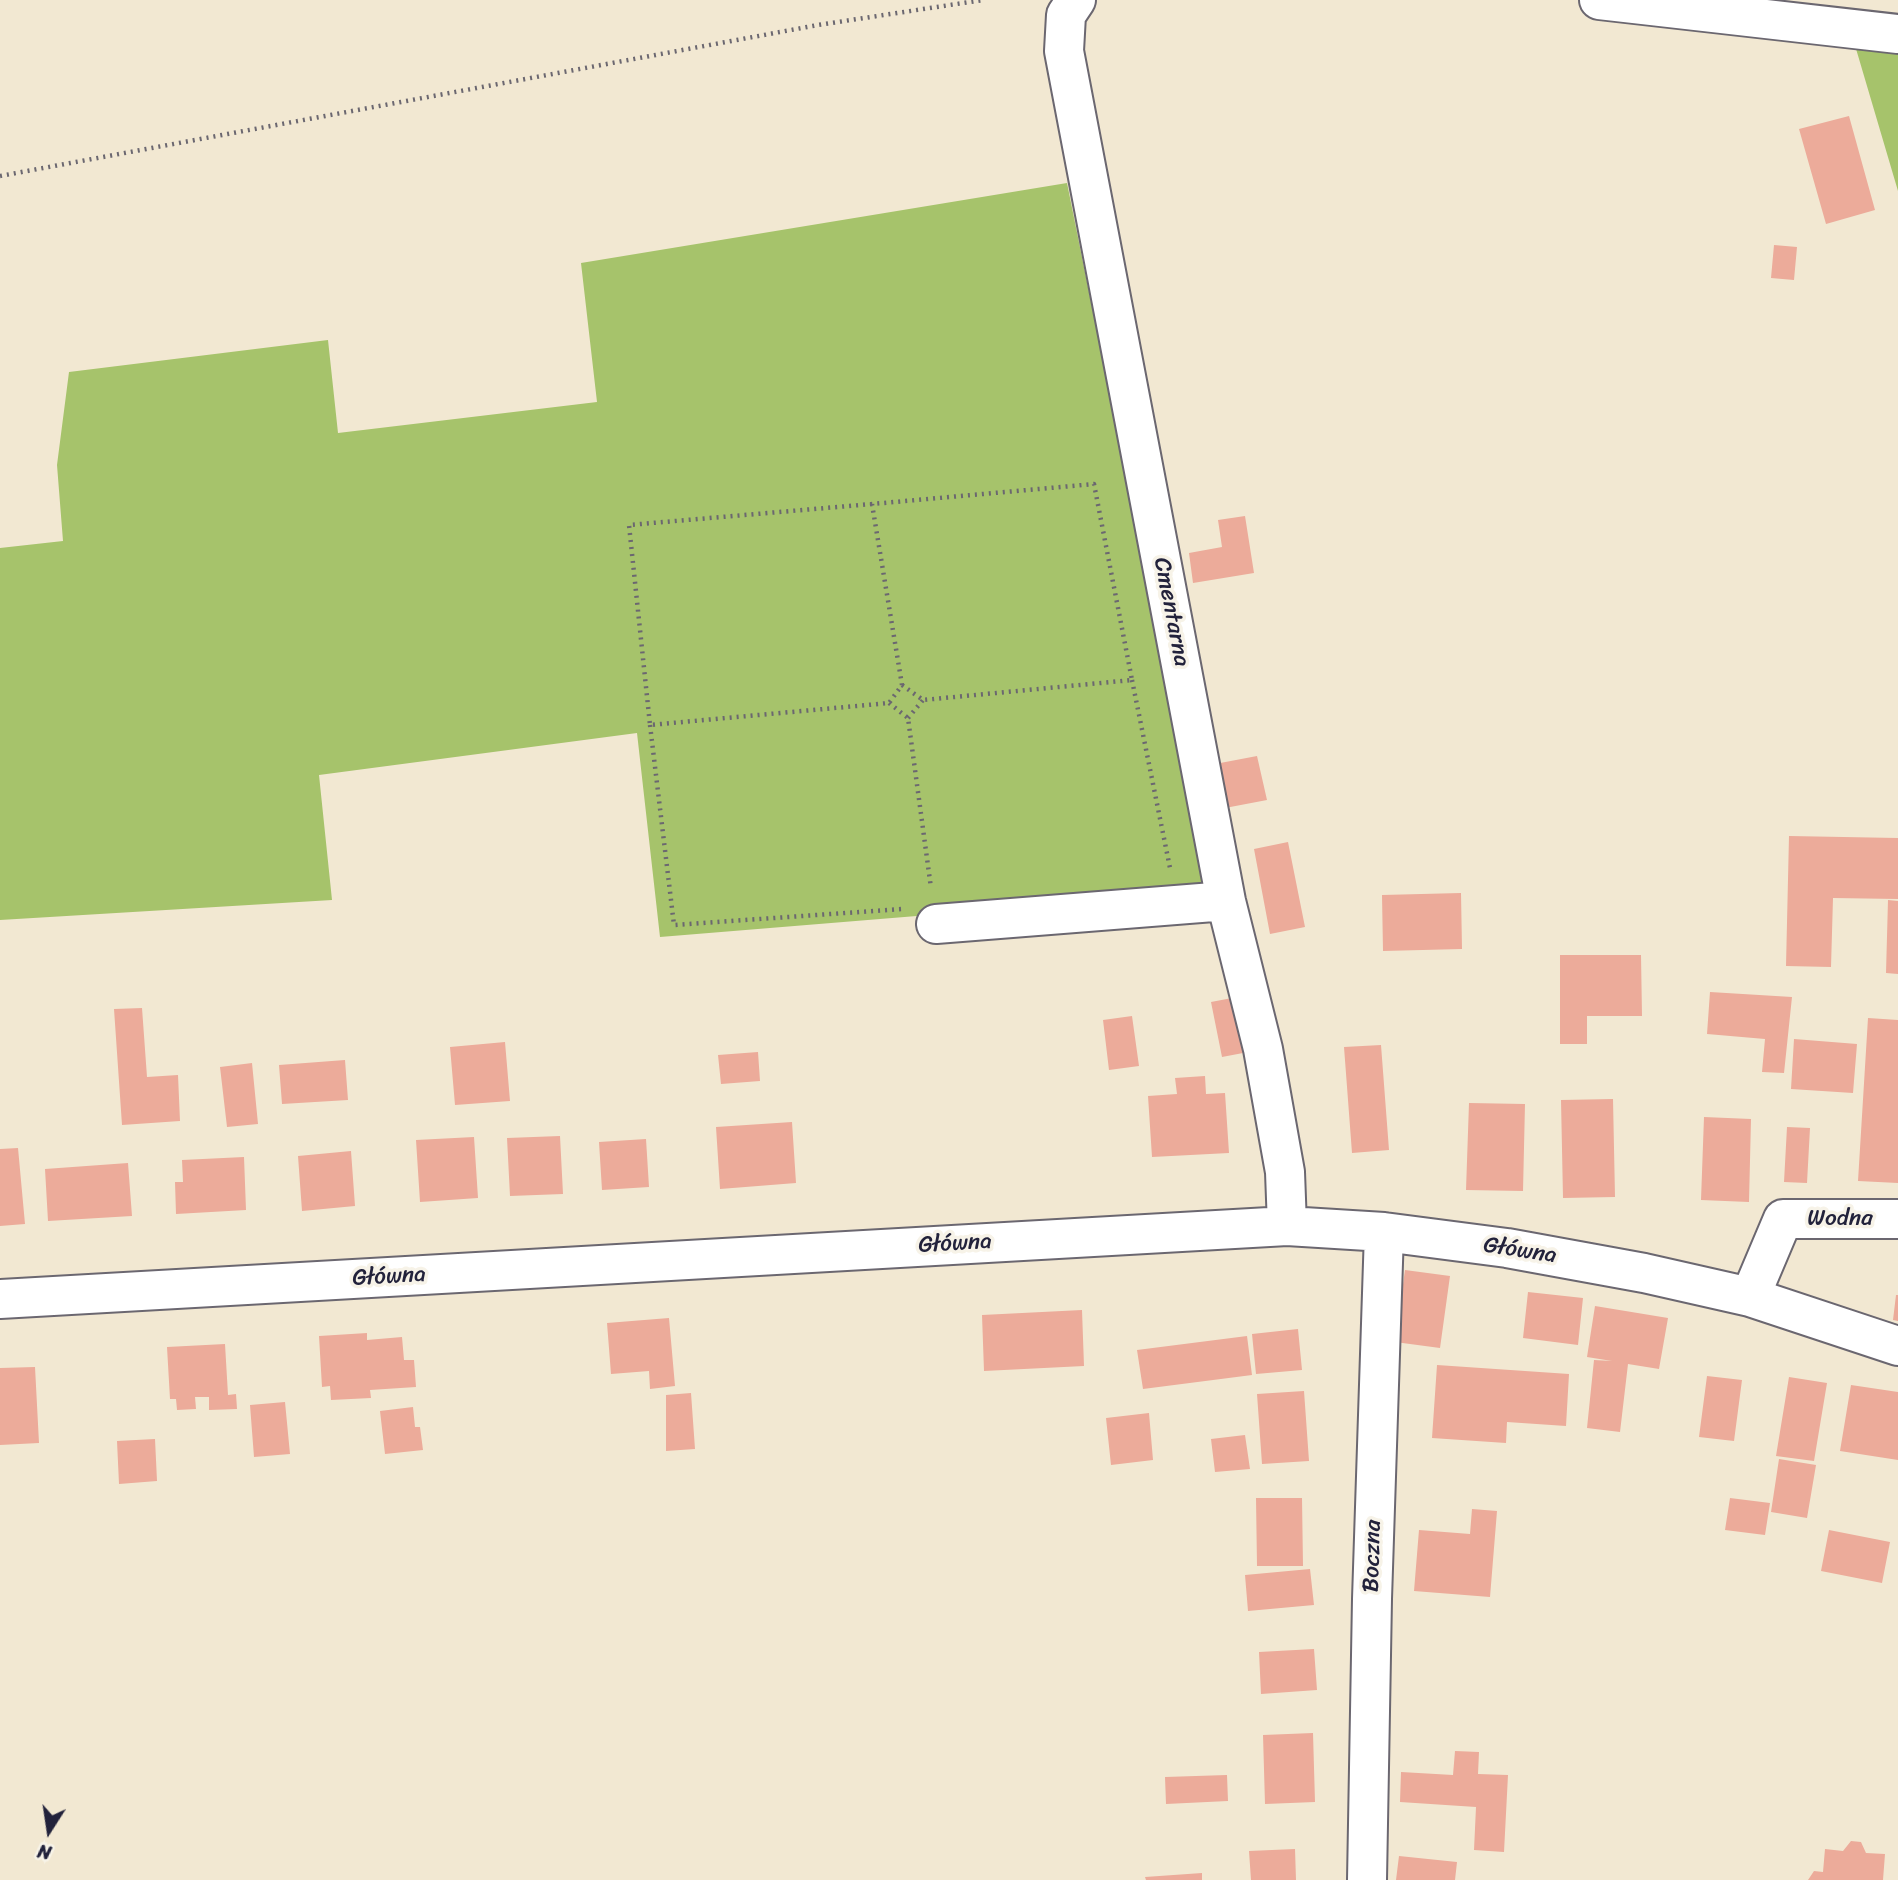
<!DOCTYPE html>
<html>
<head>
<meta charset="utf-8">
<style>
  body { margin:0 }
  #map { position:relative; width:1898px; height:1880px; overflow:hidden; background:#f2e8d2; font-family:Sriracha,sans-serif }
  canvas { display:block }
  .north { position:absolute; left:14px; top:1796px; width:70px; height:70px; -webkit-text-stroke:5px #f7f3e8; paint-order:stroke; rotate:192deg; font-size:19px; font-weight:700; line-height:28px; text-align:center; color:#22223b }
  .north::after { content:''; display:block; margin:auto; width:24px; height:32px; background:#22223b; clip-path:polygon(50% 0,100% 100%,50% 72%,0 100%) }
</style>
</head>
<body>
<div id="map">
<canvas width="1898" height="1880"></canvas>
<div class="north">N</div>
</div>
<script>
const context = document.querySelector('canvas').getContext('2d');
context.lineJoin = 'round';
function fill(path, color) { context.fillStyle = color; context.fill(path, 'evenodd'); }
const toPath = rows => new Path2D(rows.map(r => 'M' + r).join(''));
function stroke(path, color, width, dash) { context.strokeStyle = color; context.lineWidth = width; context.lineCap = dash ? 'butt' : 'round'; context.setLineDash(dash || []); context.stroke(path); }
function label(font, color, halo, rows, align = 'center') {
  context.font = font + ' Sriracha,sans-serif'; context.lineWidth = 7; context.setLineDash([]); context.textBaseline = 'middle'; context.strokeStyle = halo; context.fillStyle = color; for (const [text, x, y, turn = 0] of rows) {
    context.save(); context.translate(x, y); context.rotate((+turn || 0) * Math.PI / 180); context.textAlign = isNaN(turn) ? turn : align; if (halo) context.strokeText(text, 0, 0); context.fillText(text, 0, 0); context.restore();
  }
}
fill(toPath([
  [1854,42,1898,50,1898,191],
  [1067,183,1210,892,660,937,637,733,319,775,332,900,0,920,0,548,63,541,57,465,69,372,328,340,338,433,597,402,581,263]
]), '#a6c36b');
fill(toPath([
  [1849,116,1875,210,1826,224,1799,129],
  [1774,245,1797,247,1794,280,1771,278],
  [1245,516,1254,573,1193,583,1189,553,1222,547,1218,520],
  [1257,756,1267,800,1225,808,1215,764],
  [1789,836,1898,838,1898,899,1833,898,1831,967,1786,966],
  [1288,842,1305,927,1270,934,1254,849],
  [1461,893,1462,949,1383,951,1382,895],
  [1888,900,1898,901,1898,974,1886,973],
  [1560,955,1641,955,1642,1016,1587,1016,1587,1044,1560,1044],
  [1710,992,1792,997,1784,1073,1762,1072,1765,1039,1707,1034],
  [1232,998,1243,1053,1222,1057,1211,1002],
  [142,1008,147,1077,178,1075,180,1121,122,1125,114,1009],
  [1132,1016,1139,1066,1109,1070,1103,1020],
  [1868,1018,1898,1020,1898,1183,1858,1181],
  [1794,1039,1857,1044,1853,1093,1791,1089],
  [505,1042,510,1101,455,1105,450,1047],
  [1381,1045,1389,1150,1352,1153,1344,1047],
  [758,1052,760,1081,721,1084,718,1055],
  [345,1060,348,1100,282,1104,279,1065],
  [252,1063,258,1124,227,1127,220,1067],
  [1205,1076,1206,1094,1225,1093,1229,1153,1152,1157,1148,1096,1177,1094,1175,1078],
  [1613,1099,1615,1197,1563,1198,1561,1100],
  [1469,1103,1525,1104,1523,1191,1466,1190],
  [1704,1117,1751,1119,1749,1202,1701,1200],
  [792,1122,796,1183,720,1189,716,1127],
  [1787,1127,1810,1128,1807,1183,1784,1182],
  [560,1136,563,1194,510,1196,507,1138],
  [474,1137,478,1198,420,1202,416,1140],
  [646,1139,649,1187,602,1190,599,1142],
  [18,1148,25,1224,0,1226,0,1149],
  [351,1151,355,1206,302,1211,298,1156],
  [244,1157,246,1210,176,1214,175,1182,183,1182,182,1160],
  [128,1163,132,1216,48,1221,45,1169],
  [1405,1270,1450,1276,1440,1348,1395,1342],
  [1528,1292,1583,1298,1578,1345,1523,1338],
  [1896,1295,1898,1295,1898,1321,1893,1320],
  [1595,1306,1668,1318,1659,1369,1628,1364,1620,1432,1587,1428,1594,1360,1612,1361,1587,1357],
  [1082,1310,1084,1366,984,1371,982,1315],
  [669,1318,675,1386,650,1389,649,1371,611,1374,607,1323],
  [1298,1329,1302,1370,1256,1374,1252,1334],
  [367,1333,367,1340,402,1337,404,1360,414,1360,416,1387,370,1390,371,1398,331,1400,330,1386,322,1387,319,1336],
  [1247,1336,1252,1375,1143,1389,1137,1350],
  [225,1344,228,1395,236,1394,237,1409,209,1410,209,1397,195,1397,196,1409,177,1410,176,1399,170,1399,167,1347],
  [1437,1365,1569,1374,1566,1426,1507,1422,1506,1443,1432,1438],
  [35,1367,39,1443,0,1445,0,1368],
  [1707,1376,1742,1380,1734,1441,1699,1437],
  [1789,1377,1827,1383,1814,1461,1776,1456],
  [1851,1385,1898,1392,1898,1460,1840,1451],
  [1304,1391,1309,1461,1262,1464,1257,1394],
  [691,1393,695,1449,666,1451,666,1395],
  [285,1402,290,1454,254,1457,250,1405],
  [413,1407,415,1427,420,1427,423,1450,385,1454,380,1411],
  [1149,1413,1153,1460,1111,1465,1106,1418],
  [1245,1435,1250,1469,1215,1472,1211,1439],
  [155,1439,157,1481,119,1484,117,1441],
  [1779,1459,1816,1465,1807,1518,1771,1512],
  [1256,1498,1302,1498,1303,1566,1257,1566],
  [1730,1498,1770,1503,1765,1535,1725,1530],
  [1472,1509,1497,1511,1490,1597,1414,1591,1419,1530,1470,1534],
  [1829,1530,1890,1542,1882,1583,1821,1571],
  [1310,1569,1314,1605,1248,1611,1245,1575],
  [1314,1649,1317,1690,1261,1694,1259,1652],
  [1313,1733,1315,1802,1265,1804,1263,1735],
  [1455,1751,1479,1752,1478,1774,1508,1775,1504,1852,1474,1850,1476,1807,1400,1802,1401,1772,1453,1775],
  [1227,1775,1228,1801,1166,1804,1165,1777],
  [1851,1841,1861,1842,1866,1853,1885,1854,1883,1880,1808,1880,1814,1871,1823,1872,1825,1849,1843,1851],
  [1295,1849,1296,1880,1251,1880,1249,1851],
  [1399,1856,1457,1862,1455,1880,1396,1880],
  [1202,1873,1202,1880,1146,1880,1145,1877]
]), '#ecab9a');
const minor = toPath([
  [1076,0,1066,15,1064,51,1226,901,1263,1049,1285,1172,1287,1226],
  [1599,0,1898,34],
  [936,924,1226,901],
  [1750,1297,1783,1219,1898,1219],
  [0,1299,1287,1226,1384,1232,1507,1248,1644,1273,1750,1297,1898,1346],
  [1367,1880,1372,1599,1384,1232]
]);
stroke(minor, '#6b6770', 42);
stroke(toPath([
  [0,176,818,25,983,0],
  [872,504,629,525,650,725,889,703,902,685,872,504,1094,484,1132,680,923,700,902,685],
  [1132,680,1170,868],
  [889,703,908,718,931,888],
  [908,718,923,700],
  [650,725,674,925,902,909]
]), '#6b6770', 4.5, [2, 5]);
stroke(minor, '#fff', 38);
label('23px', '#22223b', '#f7f3e8', [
  ["Cmentarna",1171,612,79],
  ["Wodna",1840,1219],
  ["Główna",955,1244,-3],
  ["Główna",1520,1251,9],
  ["Główna",389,1277,-3],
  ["Boczna",1373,1556,-88]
]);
</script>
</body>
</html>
